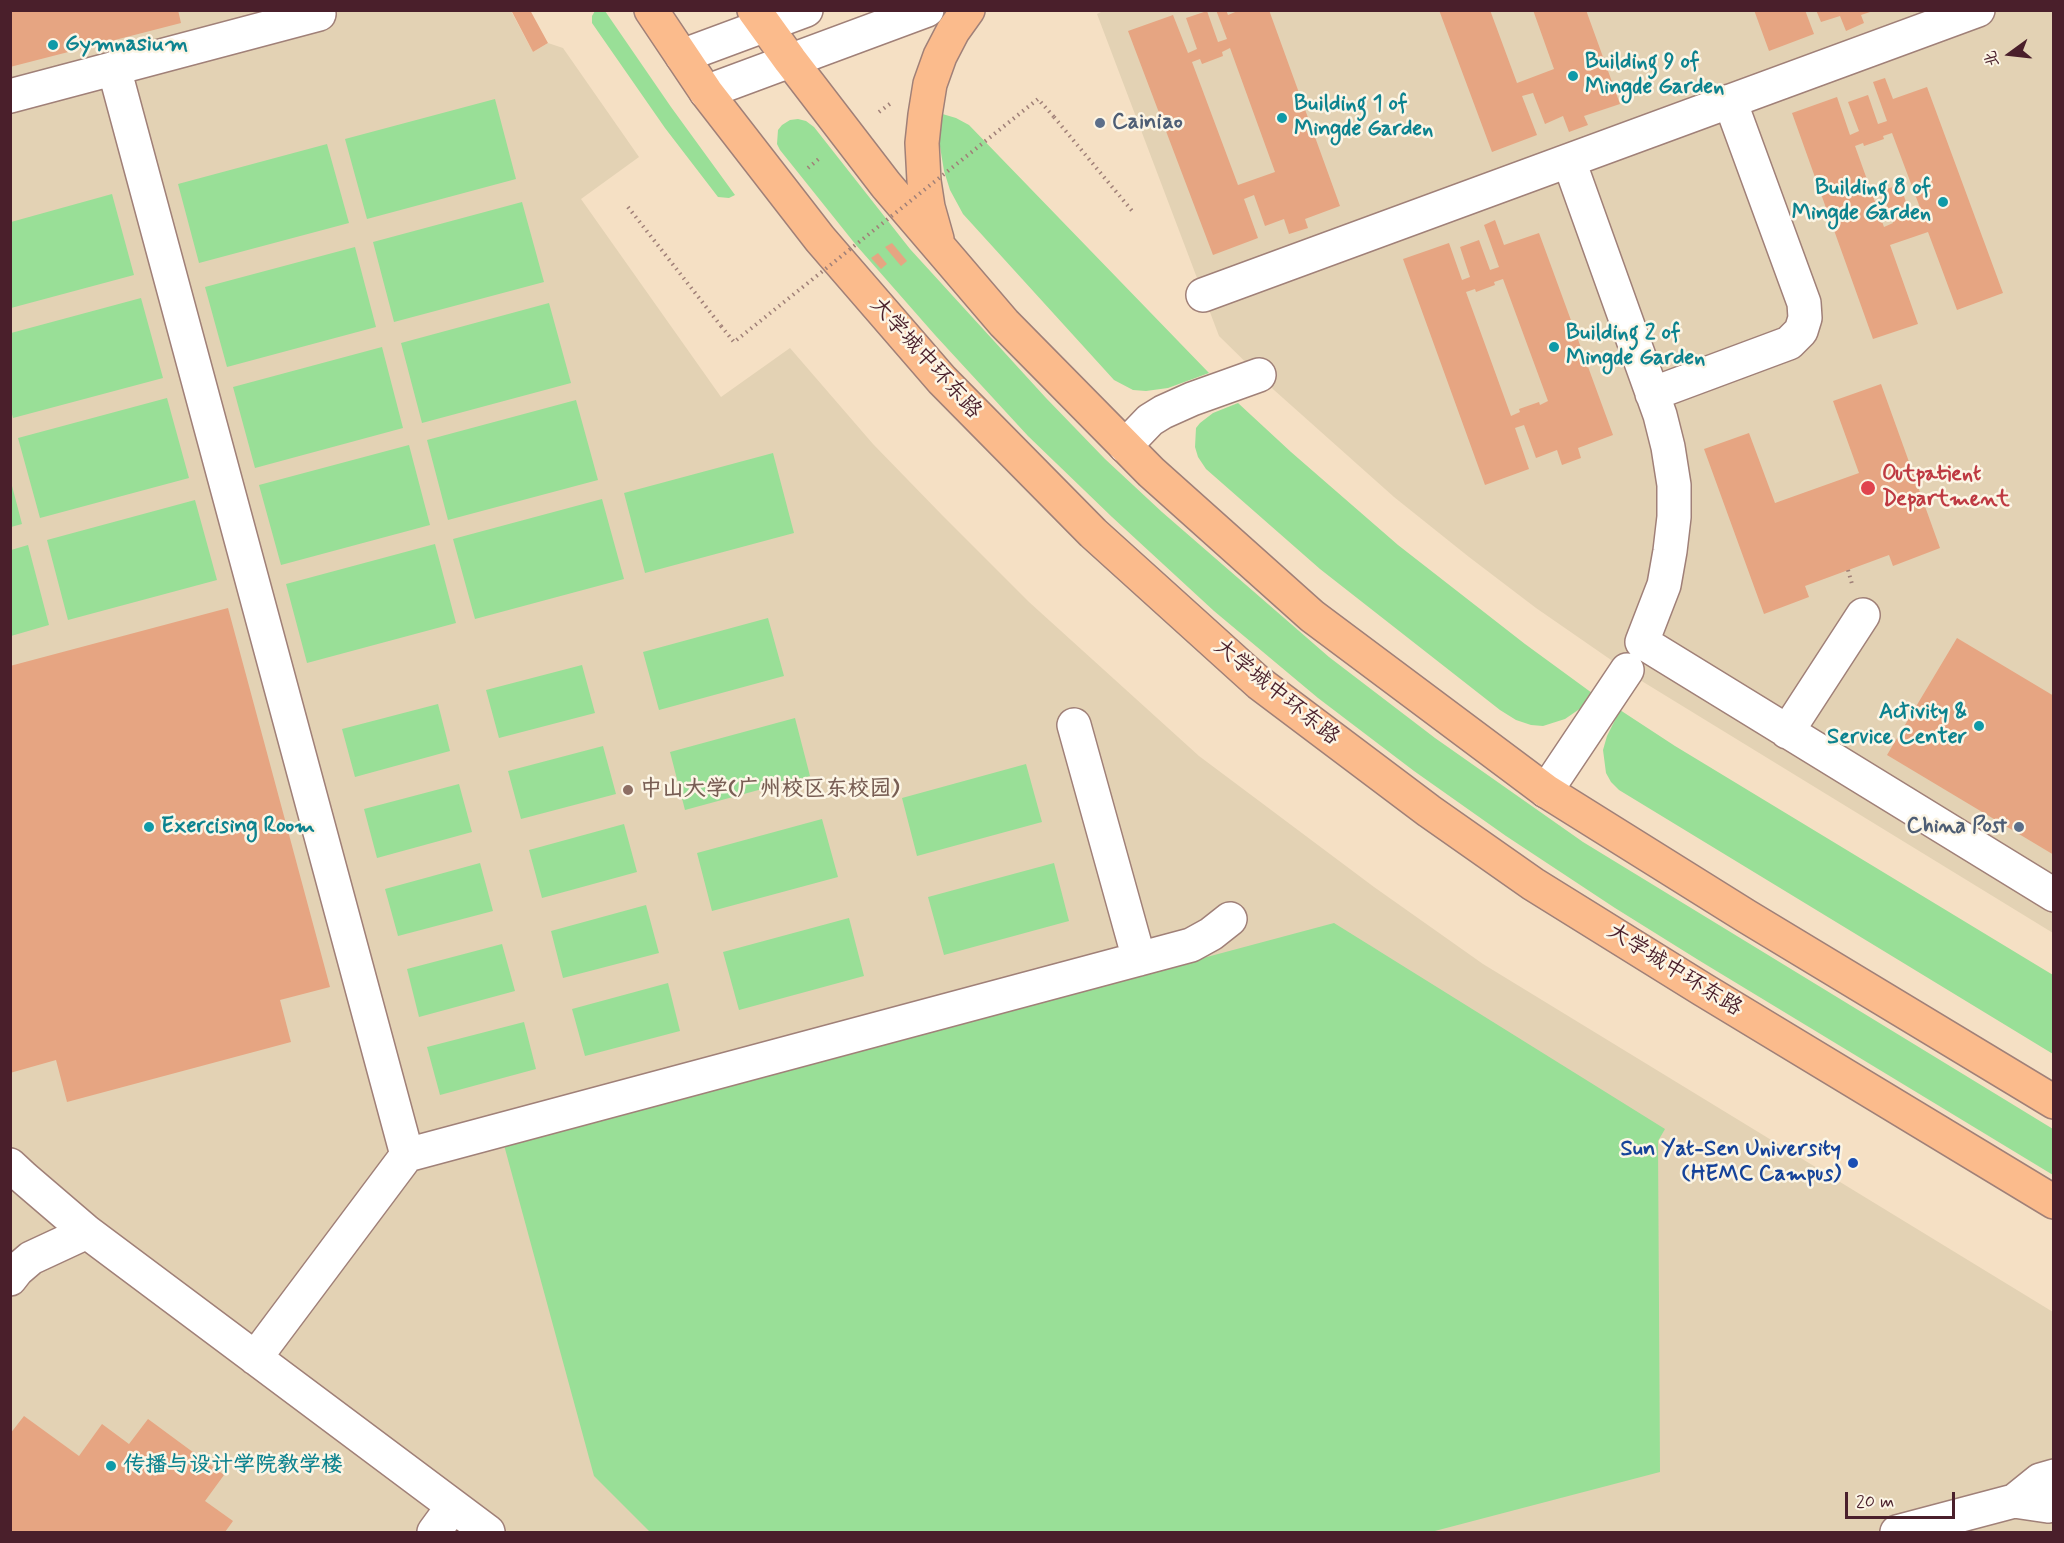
<!DOCTYPE html>
<html>
<head>
<meta charset="utf-8">
<style>
  body { margin:0 }
  #map { position:relative; width:2064px; height:1543px; overflow:hidden; background:#f5e0c4; font-family:Mynerve,"LXGW WenKai TC",sans-serif }
  canvas { display:block }
  .frame { position:absolute; inset:0; border:12px solid #4a1f2b; pointer-events:none }
  .north { position:absolute; left:1980px; top:24px; width:60px; height:60px; -webkit-text-stroke:4px #fcf5e5; paint-order:stroke; rotate:255deg; font-size:16px; font-weight:700; line-height:24px; text-align:center; color:#4a1f2b }
  .north::after { content:''; display:block; margin:auto; width:21px; height:27px; background:#4a1f2b; clip-path:polygon(50% 0,100% 100%,50% 72%,0 100%) }
  .scale { position:absolute; left:1845px; top:1492px; width:110px; height:27px; box-sizing:border-box; border:3px solid #4a1f2b; border-top:0; padding-left:8px; font-size:18px; line-height:21px; white-space:nowrap; color:#4a1f2b; -webkit-text-stroke:4px #fcf5e5; paint-order:stroke }
</style>
</head>
<body>
<div id="map">
<canvas width="2064" height="1543"></canvas>
<div class="frame"></div>
<div class="north">北</div>
<div class="scale">20 m</div>
</div>
<script>
const context = document.querySelector('canvas').getContext('2d');
context.lineJoin = 'round';
function fill(path, color) { context.fillStyle = color; context.fill(path, 'evenodd'); }
const toPath = rows => new Path2D(rows.map(r => 'M' + r).join(''));
function stroke(path, color, width, dash) { context.strokeStyle = color; context.lineWidth = width; context.lineCap = dash ? 'butt' : 'round'; context.setLineDash(dash || []); context.stroke(path); }
function label(font, color, halo, rows, align = 'center') {
  context.font = font + ' Mynerve,"LXGW WenKai TC",sans-serif'; context.lineWidth = 5; context.setLineDash([]); context.textBaseline = 'middle'; context.strokeStyle = halo; context.fillStyle = color; for (const [text, x, y, turn = 0] of rows) {
    context.save(); context.translate(x, y); context.rotate((+turn || 0) * Math.PI / 180); context.textAlign = isNaN(turn) ? turn : align; if (halo) context.strokeText(text, 0, 0); context.fillText(text, 0, 0); context.restore();
  }
}
fill(toPath([
  [1105,10,2053,11,2053,933,1640,680,1536,608,1469,557,1394,497,1274,390,1219,336,1097,14],
  [10,11,511,11,533,52,548,43,563,48,639,157,581,199,721,397,790,348,873,444,942,515,1029,602,1199,756,1374,887,1483,964,2053,1312,2053,1532,11,1532]
]), '#e3d2b4');
fill(toPath([
  [595,11,605,11,671,107,735,195,729,198,718,197,665,128,592,23,592,16],
  [495,99,516,179,367,219,345,139],
  [939,113,956,118,969,125,1209,373,1168,388,1146,391,1133,390,1114,380,963,214,950,190,944,171,937,128],
  [798,119,806,121,814,127,910,249,1046,398,1105,459,1162,512,1329,657,1435,738,1583,842,2053,1129,2053,1175,1700,961,1615,908,1506,836,1414,771,1318,698,1214,611,1112,517,1028,436,935,335,856,245,780,150,777,144,778,130,782,125,790,120],
  [327,144,349,223,199,263,178,184],
  [112,194,134,275,11,308,11,222],
  [522,202,544,282,394,322,373,242],
  [355,247,376,327,227,367,205,287],
  [141,298,163,378,13,418,10,407,11,333],
  [549,303,571,383,422,423,401,343],
  [382,347,403,428,255,468,233,387],
  [167,398,189,478,40,518,18,438],
  [576,400,598,480,448,520,427,440],
  [1238,403,1291,452,1398,545,1525,644,1592,693,1581,708,1565,719,1543,726,1531,725,1516,720,1500,710,1320,569,1206,469,1198,457,1195,447,1196,428,1200,423,1213,413],
  [409,445,430,525,281,565,259,485],
  [773,453,794,533,645,573,624,493],
  [11,482,22,524,11,527,10,527],
  [602,499,624,579,475,619,453,539],
  [195,500,217,580,68,620,47,540],
  [435,544,456,623,307,663,286,584],
  [28,545,49,625,11,636,11,550],
  [768,618,784,676,659,710,643,652],
  [582,665,595,713,499,738,486,690],
  [438,704,450,751,355,777,342,729],
  [1620,710,1675,746,2053,975,2053,1054,1619,790,1611,782,1606,773,1603,750,1607,736],
  [795,718,810,776,685,810,670,752],
  [603,746,616,794,521,819,508,771],
  [1026,764,1042,822,917,856,902,798],
  [459,784,472,832,377,858,364,809],
  [822,819,838,877,712,911,697,853],
  [624,824,637,872,542,898,529,850],
  [480,863,493,911,398,936,385,889],
  [1054,863,1069,921,944,955,928,897],
  [646,905,659,953,563,978,551,931],
  [849,918,864,976,739,1010,723,952],
  [1334,923,1665,1129,1658,1141,1660,1472,1431,1532,650,1532,594,1476,504,1145],
  [502,944,515,991,419,1017,407,969],
  [668,983,680,1031,585,1056,572,1009],
  [524,1022,536,1069,440,1095,427,1047]
]), '#99df97');
fill(toPath([
  [10,10,178,10,181,23,10,67],
  [511,10,530,10,548,43,533,52],
  [1216,10,1226,10,1228,15,1240,10,1269,10,1340,206,1305,219,1308,228,1289,234,1284,219,1265,226,1254,195,1244,199,1258,238,1213,255,1128,31,1173,15,1188,53,1197,49,1186,18,1207,11,1218,42,1227,39],
  [1230,48,1275,172,1238,185,1192,62,1200,59,1202,64,1223,56,1222,52],
  [1439,10,1490,10,1517,83,1554,69,1533,10,1586,10,1620,104,1584,116,1588,125,1569,132,1563,116,1545,124,1533,93,1522,96,1537,135,1492,152],
  [1754,10,1805,10,1814,34,1769,51],
  [1816,10,1873,10,1873,11,1861,15,1864,23,1846,31,1840,16,1821,22],
  [1885,78,1893,99,1927,87,2003,293,1957,310,1928,232,1890,245,1918,324,1873,339,1792,113,1837,97,1850,135,1859,131,1848,102,1868,95,1878,124,1887,121,1873,82],
  [1892,133,1922,213,1911,217,1900,184,1882,191,1893,223,1884,227,1855,146,1863,143,1864,146,1884,139,1883,136],
  [1495,220,1504,245,1539,233,1613,435,1578,448,1581,458,1562,465,1557,450,1536,458,1524,425,1515,428,1529,469,1485,485,1403,259,1449,243,1462,280,1470,277,1460,247,1479,240,1490,270,1499,267,1484,225],
  [1503,279,1548,401,1540,405,1539,402,1519,409,1520,412,1511,416,1466,292,1475,289,1476,292,1495,285,1494,282],
  [892,243,907,261,901,266,885,247],
  [878,253,887,264,881,269,871,258],
  [1881,384,1940,548,1893,566,1889,555,1805,586,1809,597,1764,614,1704,449,1749,433,1775,503,1859,473,1833,401],
  [228,608,330,987,280,1000,291,1042,67,1102,56,1060,10,1073,10,666],
  [1957,638,2054,696,2054,855,1887,755],
  [24,1416,79,1456,102,1424,129,1444,148,1419,224,1475,205,1501,233,1521,225,1532,10,1532,10,1434]
]), '#e6a582');
const minor = toPath([
  [682,56,806,10],
  [114,68,407,1155],
  [706,92,927,10],
  [10,96,319,14,318,10],
  [1569,161,1660,415,1668,447,1674,485,1674,517,1670,551,1664,585,1642,642,2054,895],
  [1203,295,1978,10],
  [1652,394,1789,343,1801,331,1805,318,1804,303,1730,101],
  [1125,446,1150,420,1163,412,1192,399,1259,375],
  [1074,725,1139,959],
  [1787,732,1863,615],
  [1546,791,1627,670],
  [10,1165,24,1178,87,1232,488,1532],
  [10,1279,17,1270,31,1258,87,1232],
  [255,1358,407,1155,1191,945,1211,934,1230,919],
  [2014,1501,2040,1480,2054,1476],
  [434,1532,453,1506],
  [1897,1532,2014,1501,2048,1506,2054,1505]
]);
const major = toPath([
  [651,10,706,92,820,239,942,380,1093,533,1259,683,1429,811,1533,884,1702,989,2054,1202],
  [754,10,790,60,886,185,1004,323,1151,472,1312,616,1546,791,1746,916,2054,1102],
  [937,239,928,207,924,181,922,143,925,115,930,84,940,56,953,31,968,10]
]);
stroke(minor, '#a08078', 36);
stroke(major, '#a08078', 36);
stroke(toPath([
  [879,112,891,103],
  [1054,117,1133,212],
  [808,168,821,157],
  [628,207,721,326],
  [1848,570,1852,584]
]), '#a08078', 4, [1.5, 4.5]);
stroke(minor, '#fff', 33);
stroke(major, '#fbbb8c', 33);
stroke(toPath([
  [721,326,734,342,1038,99,1054,117]
]), '#a08078', 4, [1.5, 4.5]);
for (const [x, y, r, color] of [
  [53,45,6,"#0f9aa8"],
  [1573,76,6,"#0f9aa8"],
  [1282,118,6,"#0f9aa8"],
  [1100,123,6,"#5c6f8a"],
  [1943,202,6,"#0f9aa8"],
  [1554,347,6,"#0f9aa8"],
  [1868,488,8,"#e0444e"],
  [1979,726,6,"#0f9aa8"],
  [628,790,6,"#8d6e63"],
  [149,827,6,"#0f9aa8"],
  [2019,827,6,"#5c6f8a"],
  [1853,1163,6,"#1a4fb4"],
  [111,1466,6,"#0f9aa8"]
]) { const dot = new Path2D(); dot.arc(x, y, r, 0, 2 * Math.PI); context.fillStyle = color; context.fill(dot); stroke(dot, '#fcf5e5', 2); }
label('bold 22px', '#0d838f', '#fcf5e5', [
  ["Gymnasium",65,45],
  ["Building 9 of",1585,63],
  ["Mingde Garden",1585,88],
  ["Building 1 of",1294,105],
  ["Mingde Garden",1294,130],
  ["Building 8 of",1931,189,"right"],
  ["Mingde Garden",1931,214,"right"],
  ["Building 2 of",1566,334],
  ["Mingde Garden",1566,359],
  ["Activity &",1967,713,"right"],
  ["Service Center",1967,738,"right"],
  ["Exercising Room",161,827],
  ["传播与设计学院教学楼",123,1466]
], 'left');
label('bold 22px', '#4e5e75', '#fcf5e5', [
  ["Cainiao",1112,123],
  ["China Post",2007,827,"right"]
], 'left');
label('22px', '#4a1f2b', '#fcf5e5', [
  ["大学城中环东路",925,359,48],
  ["大学城中环东路",1276,693,39],
  ["大学城中环东路",1674,971,32]
]);
label('bold 22px', '#be3a42', '#fcf5e5', [
  ["Outpatient",1882,475],
  ["Department",1882,500]
], 'left');
label('bold 22px', '#785e54', '#fcf5e5', [
  ["中山大学(广州校区东校园)",640,790]
], 'left');
label('bold 22px', '#164399', '#fcf5e5', [
  ["Sun Yat-Sen University",1841,1150],
  ["(HEMC Campus)",1841,1175]
], 'right');
</script>
</body>
</html>
